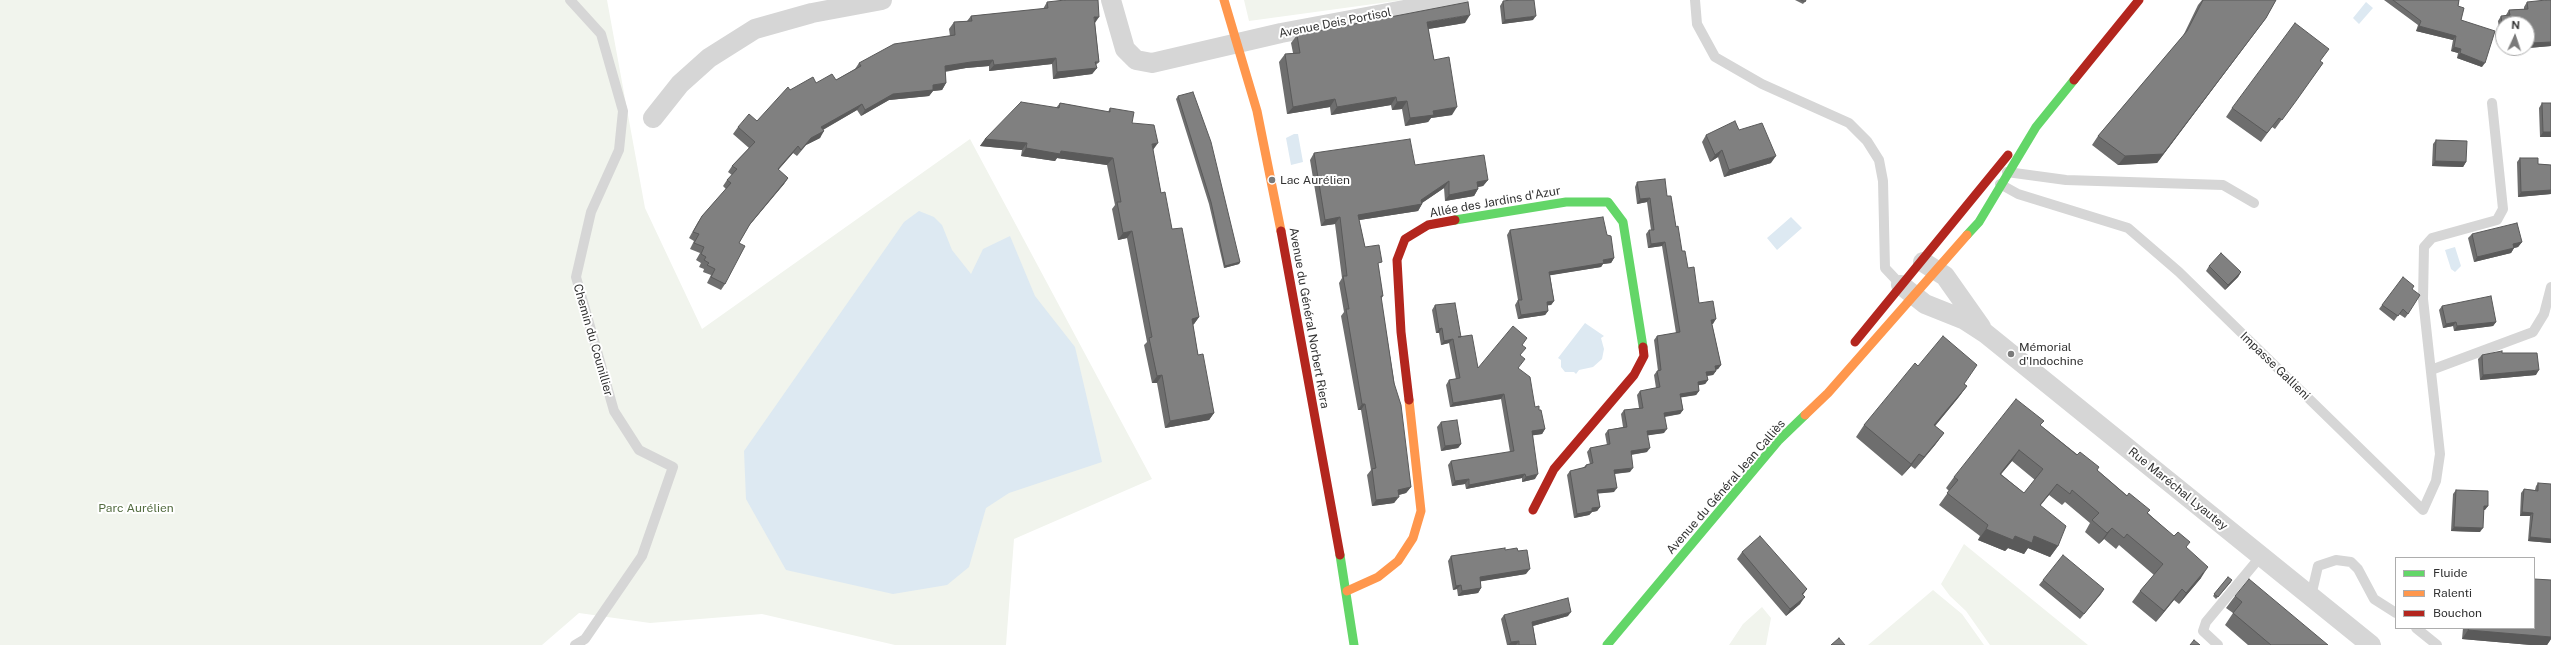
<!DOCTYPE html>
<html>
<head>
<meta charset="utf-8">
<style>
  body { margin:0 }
  #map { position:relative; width:2551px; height:645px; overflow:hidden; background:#fff; font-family:"Public Sans",sans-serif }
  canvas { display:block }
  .legend { position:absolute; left:2395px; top:557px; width:140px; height:72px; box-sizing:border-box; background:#fff; border:1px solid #adadad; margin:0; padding:5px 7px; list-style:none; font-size:12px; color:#323232 }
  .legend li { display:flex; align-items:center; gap:8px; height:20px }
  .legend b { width:20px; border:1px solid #adadad }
  .north { position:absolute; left:2495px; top:16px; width:40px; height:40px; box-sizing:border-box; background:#fff; border:1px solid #adadad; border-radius:50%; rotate:3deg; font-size:11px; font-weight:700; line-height:16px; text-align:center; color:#323232 }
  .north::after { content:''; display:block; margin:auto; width:14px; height:18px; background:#7a7a7a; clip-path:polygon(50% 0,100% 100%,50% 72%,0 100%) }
</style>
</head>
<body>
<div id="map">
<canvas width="2551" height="645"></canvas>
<ul class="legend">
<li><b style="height:5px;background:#63d668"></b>Fluide</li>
<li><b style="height:5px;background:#ff974d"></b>Ralenti</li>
<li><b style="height:5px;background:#b3261e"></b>Bouchon</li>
</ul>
<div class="north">N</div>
</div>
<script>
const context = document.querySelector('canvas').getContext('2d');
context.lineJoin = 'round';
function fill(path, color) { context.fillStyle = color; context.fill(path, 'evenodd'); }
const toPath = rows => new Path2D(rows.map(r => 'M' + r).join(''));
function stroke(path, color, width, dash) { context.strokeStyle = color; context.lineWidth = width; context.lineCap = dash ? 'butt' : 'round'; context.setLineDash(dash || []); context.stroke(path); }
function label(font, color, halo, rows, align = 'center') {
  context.font = font + ' "Public Sans",sans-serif'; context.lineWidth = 4; context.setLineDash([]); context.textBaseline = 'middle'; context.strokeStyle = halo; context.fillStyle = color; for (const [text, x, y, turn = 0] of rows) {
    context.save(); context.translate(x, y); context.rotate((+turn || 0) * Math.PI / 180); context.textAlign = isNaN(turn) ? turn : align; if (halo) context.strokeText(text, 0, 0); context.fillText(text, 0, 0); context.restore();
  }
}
fill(toPath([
  [0,0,607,0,645,208,702,329,970,139,1152,479,1014,539,1006,645,895,645,762,614,650,623,579,613,542,645,0,645],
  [1244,0,1403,0,1249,21],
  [1964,544,2088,645,1990,645,1966,611,1950,596,1941,584],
  [1933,590,1962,614,1984,645,1868,645],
  [1762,607,1771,618,1766,645,1729,645,1743,624]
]), '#f1f4ed');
fill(toPath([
  [2366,2,2373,8,2359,24,2353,18],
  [1294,134,1298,134,1303,162,1291,165,1286,138],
  [919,211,934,217,942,225,952,250,971,274,983,249,1010,236,1035,296,1075,347,1102,462,1009,493,986,508,969,567,947,585,893,594,786,570,746,499,744,451,904,222],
  [1791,217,1802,228,1777,250,1767,238],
  [2455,247,2461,266,2455,272,2451,269,2445,250],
  [1585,323,1604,336,1601,338,1604,349,1602,359,1593,367,1579,370,1576,374,1574,372,1565,372,1561,367,1561,360,1558,358]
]), '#dde9f2');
stroke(toPath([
  [570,0,601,34,623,111,619,150,591,212,576,277,614,411,639,450,673,467,642,556,585,639,575,645],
  [1695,0,1697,24,1715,57,1762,84,1849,123,1867,141,1879,160,1883,181,1885,268,1901,285],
  [2007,172,2066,180,2223,185,2254,203],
  [2000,184,2018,194,2128,228,2179,272,2423,510,2436,481,2440,454,2423,299,2424,247,2432,238,2497,220,2503,209,2492,103],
  [2431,370,2533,332,2544,314,2551,287],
  [2311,596,2318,566,2336,560,2351,562,2358,569,2374,599,2396,613],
  [2416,628,2437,645],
  [2218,645,2203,631,2206,622,2261,556]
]), '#d6d6d6', 10);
stroke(toPath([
  [1111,0,1125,49,1136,60,1152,63,1281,33,1458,0],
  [653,118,680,84,709,58,755,29,812,13,882,0],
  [1923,262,1945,276,1981,327],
  [1901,285,1925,304,1965,320,1985,333,2371,645]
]), '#d6d6d6', 20);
stroke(toPath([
  [1455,220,1566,202,1608,202,1623,222,1643,347],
  [1967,235,1979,222,2036,127,2074,80],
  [1340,555,1354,645],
  [1607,645,1778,441,1805,415]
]), '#63d668', 9);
stroke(toPath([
  [1224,0,1257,111,1281,231],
  [1805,415,1828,393,1967,235],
  [1347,591,1378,577,1398,561,1413,538,1421,511,1409,400]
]), '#ff974d', 9);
stroke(toPath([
  [2074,80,2139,0],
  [1281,231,1340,555],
  [1855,342,2008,155],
  [1409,400,1401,332,1397,260,1405,239,1428,225,1455,220],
  [1533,510,1554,469,1634,375,1644,356,1643,347]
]), '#b3261e', 9);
fill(toPath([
  [1795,0,1806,0,1803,4],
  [2202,0,2276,0,2266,18,2260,26,2157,163,2118,165,2092,145,2098,136,2183,36,2198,5],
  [2384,0,2459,0,2458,6,2461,20,2482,67,2457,58,2458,53,2451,51,2453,40,2416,31,2418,25],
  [1503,1,1533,20,1502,24,1500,6],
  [1047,2,1095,23,1099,62,1096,65,1097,68,1092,74,1053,79,1052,64,989,71,989,66,966,68,945,72,946,83,942,90,933,91,929,96,889,100,861,116,857,110,823,130,820,138,806,145,797,156,793,153,778,170,788,178,784,184,748,227,739,243,725,284,721,290,707,283,711,275,703,272,704,269,699,267,701,263,696,260,700,253,690,249,694,241,689,238,698,222,702,216,726,189,723,186,727,180,732,175,728,172,732,166,749,148,733,134,738,127,757,121,790,90,816,83,836,80,855,69,859,63,950,36,949,29,954,22,967,21,971,16,1043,9],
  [2527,2,2551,46,2528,48,2527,24,2503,24,2503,43,2501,43,2498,21,2501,16,2506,16,2506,15,2509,10,2524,9,2524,7],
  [1465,23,1428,29,1434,60,1452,115,1431,118,1428,122,1405,126,1402,109,1392,110,1391,105,1331,115,1330,107,1287,114,1279,62,1285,54,1293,53,1291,43,1297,35],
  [2323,63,2275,129,2272,127,2261,142,2226,117,2232,108],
  [1178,96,1240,262,1239,264,1224,268,1209,204,1176,99],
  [1060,103,1108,112,1110,108,1132,123,1153,150,1161,193,1199,317,1194,324,1193,325,1198,355,1214,413,1209,420,1165,428,1157,383,1152,383,1144,345,1147,342,1127,238,1118,240,1112,209,1115,205,1107,165,1057,158,1055,161,1021,156,1022,150,980,146,985,139,1056,108],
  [2542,103,2551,103,2551,137,2540,137,2539,108],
  [1739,130,1771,163,1724,177,1718,157,1710,162,1702,142,1706,135],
  [2436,140,2466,162,2463,167,2432,166,2433,144],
  [1314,153,1415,165,1488,180,1483,186,1478,187,1478,189,1474,196,1445,201,1444,188,1422,203,1422,204,1418,211,1359,220,1365,247,1378,267,1383,296,1381,299,1411,487,1406,493,1399,495,1394,503,1372,506,1367,475,1371,470,1361,410,1358,410,1341,316,1344,312,1339,283,1342,278,1335,224,1321,226,1310,160],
  [2520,158,2538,164,2551,165,2551,194,2518,197,2517,162],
  [1637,182,1667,196,1676,227,1682,251,1688,268,1699,303,1713,324,1712,324,1721,365,1718,369,1716,370,1716,371,1713,375,1707,376,1708,380,1705,384,1698,385,1699,391,1696,395,1681,397,1683,410,1680,414,1665,417,1664,433,1647,435,1647,452,1631,455,1630,472,1615,474,1614,492,1598,493,1600,507,1597,511,1592,512,1589,515,1574,518,1567,475,1570,471,1583,468,1586,465,1590,464,1587,452,1590,448,1607,445,1605,434,1608,430,1623,427,1621,414,1624,410,1639,408,1637,395,1640,391,1656,388,1654,375,1657,371,1658,371,1654,340,1657,336,1676,333,1662,246,1648,248,1646,234,1649,230,1651,230,1647,202,1637,204,1635,187],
  [1510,230,1607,235,1614,258,1611,263,1603,264,1601,267,1550,275,1554,301,1551,305,1547,305,1548,311,1545,315,1518,319,1515,305,1518,300,1507,235],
  [2472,234,2522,242,2518,247,2514,248,2511,253,2474,262,2468,238],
  [2209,266,2241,272,2238,277,2225,290,2206,271],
  [2412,289,2408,314,2405,318,2399,314,2394,321,2379,309,2382,305],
  [1435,305,1461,337,1478,368,1522,345,1520,355,1518,368,1535,407,1545,429,1542,434,1533,435,1535,479,1522,482,1522,478,1466,489,1465,484,1452,486,1448,465,1451,461,1510,452,1501,399,1450,407,1446,385,1449,380,1456,379,1449,343,1441,345,1439,333,1436,333,1432,310],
  [2442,306,2496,322,2493,326,2454,331,2453,326,2443,328,2439,310],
  [2502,353,2536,375,2480,380,2478,359,2482,355],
  [1918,366,1964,384,1967,386,1958,398,1935,426,1944,433,1935,445,1915,469,1911,466,1902,476,1856,437,1864,425],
  [2044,421,2040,425,2097,470,2148,513,2186,548,2201,578,2179,604,2174,600,2156,622,2132,602,2140,591,2154,575,2119,545,2116,549,2104,539,2099,544,2085,532,2090,523,2065,502,2062,505,2049,495,2040,505,2058,546,2050,557,2028,548,2024,554,2008,548,2005,551,1978,540,1980,536,1939,505,1949,491,1946,488,1954,477],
  [2012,461,2035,480,2024,493,2001,474],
  [1441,422,1461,444,1458,448,1441,451,1437,427],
  [2538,483,2551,543,2528,541,2530,516,2520,516,2521,493,2524,489,2535,490,2536,486],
  [2456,490,2488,506,2484,510,2480,532,2451,531,2453,494],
  [1505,550,1518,551,1526,574,1481,581,1481,588,1478,593,1458,596,1457,589,1453,590,1448,561,1451,556],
  [1742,552,1807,589,1803,595,1800,604,1786,616,1737,559],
  [2228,577,2231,582,2216,599,2213,596],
  [2043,580,2104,589,2080,619,2039,585],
  [2551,580,2551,639,2547,645,2531,645,2462,639,2463,628,2534,628],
  [2235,596,2328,645,2248,645,2225,625,2233,613,2226,608],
  [1504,615,1568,616,1533,626,1536,645,1507,645,1501,619]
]), '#6e6e6e');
fill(toPath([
  [1470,15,1465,23,1422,30,1427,22],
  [1536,16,1533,20,1502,24,1505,20],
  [1094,17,1099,17,1095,23],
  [2266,18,2157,163,2118,165,2125,156],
  [2419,26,2456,36,2453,40,2416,31],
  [2551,42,2551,46,2528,48,2531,43],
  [2454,47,2461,49,2458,53,2451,51],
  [2460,53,2485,63,2482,67,2457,58],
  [1056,58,1052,64,989,71,994,65],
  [993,60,989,66,966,68,940,72,945,66,971,62],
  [1097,68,1092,74,1053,79,1057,72],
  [946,83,942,90,933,91,929,96,889,100,861,116,865,110,893,94,933,85],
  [1396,97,1391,105,1331,115,1337,107],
  [1335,99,1330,107,1287,114,1293,107],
  [1407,101,1402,109,1392,110,1397,102],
  [862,104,857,110,817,133,821,127],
  [1457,107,1452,115,1431,118,1428,122,1405,126,1410,118,1433,111],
  [824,131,820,138,806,145,797,156,811,138],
  [2543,132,2551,132,2551,137,2540,137],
  [985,139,1027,143,1022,150,980,146],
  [1158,143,1153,150,1152,144],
  [798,146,793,153,773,176,778,169],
  [1026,148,1061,151,1113,158,1107,165,1057,158,1055,161,1021,156],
  [1722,150,1718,157,1710,162,1715,155],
  [1776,156,1771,163,1724,177,1729,170],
  [2435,161,2466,162,2463,167,2432,166],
  [788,178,784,184,745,230,750,224],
  [1488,180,1483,186,1472,188,1477,182],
  [1449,181,1444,188,1419,205,1422,204,1418,211,1353,221,1358,215,1421,200],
  [1478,189,1474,196,1445,201,1449,195],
  [2551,190,2551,194,2518,197,2521,192],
  [1650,198,1647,202,1637,204,1640,199],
  [1340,217,1335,224,1321,226,1325,220],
  [1132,231,1127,238,1118,240,1123,233],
  [1665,242,1662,246,1648,248,1651,244],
  [2522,242,2518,247,2510,249,2513,244],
  [2514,248,2511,253,2474,262,2477,257],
  [1614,258,1611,263,1603,264,1601,267,1546,276,1549,272],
  [1240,262,1239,264,1224,268,1225,266],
  [2241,272,2238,277,2225,290,2228,285],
  [1554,301,1551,305,1544,306,1547,302],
  [1548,311,1545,315,1518,319,1521,315],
  [1199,317,1194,324,1187,326,1192,319],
  [1716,319,1713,324,1708,324,1711,320],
  [2456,322,2453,326,2443,328,2446,324],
  [2496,322,2493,326,2454,331,2457,326],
  [1442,328,1439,333,1436,333,1439,329],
  [1453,339,1449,343,1441,345,1444,341],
  [1721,365,1718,369,1712,370,1715,366],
  [2539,370,2536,375,2480,380,2483,375],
  [1716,371,1713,375,1703,376,1706,372],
  [1162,375,1157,383,1152,383,1157,376],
  [1708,380,1705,384,1695,386,1698,382],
  [1967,386,1958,398,1926,437,1934,425],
  [1699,391,1696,395,1678,398,1680,394],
  [1504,394,1501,399,1450,407,1453,403],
  [1362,404,1365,404,1361,410,1358,410],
  [1683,410,1680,414,1661,417,1664,413],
  [1214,413,1209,420,1165,428,1170,421],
  [1545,429,1542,434,1529,436,1532,431],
  [1667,429,1664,433,1644,436,1647,431],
  [1944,433,1935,445,1915,469,1924,457],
  [1461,444,1458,448,1441,451,1445,446],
  [1650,448,1647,452,1628,455,1631,451],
  [2019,450,2012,461,1992,485,2000,474],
  [1919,454,1911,466,1902,476,1911,464],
  [1633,468,1630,472,1611,474,1614,470],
  [1525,474,1522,478,1466,489,1469,485],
  [1538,474,1535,479,1522,482,1526,477],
  [1469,479,1465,484,1452,486,1455,481],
  [2057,484,2049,495,2032,516,2040,505],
  [1411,487,1406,493,1394,496,1398,490],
  [1617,488,1614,492,1594,494,1597,490],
  [1399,497,1394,503,1372,506,1376,500],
  [2484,506,2488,506,2485,510,2481,510],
  [1600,507,1597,511,1592,512,1589,515,1574,518,1577,514,1592,508],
  [2522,512,2533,513,2530,516,2520,516],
  [2454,527,2483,528,2480,532,2451,531],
  [2112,528,2104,539,2099,544,2107,533],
  [1986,529,2015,536,2034,536,2058,546,2050,557,2028,548,2024,554,2008,548,2005,551,1978,540],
  [2530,537,2551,539,2551,543,2528,541],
  [2208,567,2201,578,2179,604,2186,593],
  [1530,569,1526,574,1477,582,1480,577],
  [1461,585,1457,589,1453,590,1456,586],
  [1481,588,1478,593,1458,596,1462,591],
  [2104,589,2101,594,2080,619],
  [2182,589,2174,600,2156,622,2164,611],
  [1805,597,1800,604,1786,616,1790,609],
  [1571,612,1568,616,1529,627,1532,622],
  [2468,630,2551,637,2551,639,2547,645,2531,645,2462,639],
  [1519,641,1516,645,1508,645,1511,642]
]), '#5a5a5a');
const building = toPath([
  [1065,0,1098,0,1099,17,1094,17,1099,62,1095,62,1097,68,1057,72,1056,58,994,65,993,60,971,62,945,66,946,83,933,85,933,90,893,94,865,110,862,104,821,127,824,131,811,138,801,150,798,146,778,169,788,178,750,224,739,243,745,246,725,284,711,277,715,269,707,265,709,263,704,260,706,257,701,254,704,247,694,243,699,234,693,232,702,216,731,183,727,180,737,169,732,166,755,142,738,127,749,114,757,121,788,87,790,90,813,77,816,83,832,74,836,80,861,66,859,63,894,44,955,35,954,22,972,21,971,16,1048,8,1047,2,1065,0],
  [1511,0,1534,0,1536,16,1505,20,1503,1,1511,0],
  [1801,0,1806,0,1805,2,1801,0],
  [2203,0,2276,0,2266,18,2163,154,2125,156,2098,136,2187,31,2203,0],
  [2393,0,2459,0,2458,6,2464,8,2461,20,2495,31,2485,63,2460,53,2461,49,2454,47,2456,36,2419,26,2421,21,2393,0],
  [2546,0,2551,0,2551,42,2531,43,2530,35,2527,36,2527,24,2503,24,2503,32,2501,16,2510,15,2509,10,2528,9,2527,2,2546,0],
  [1468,2,1470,15,1427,22,1434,60,1449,57,1457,107,1433,111,1434,115,1410,118,1407,101,1397,102,1396,97,1337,107,1335,99,1293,107,1285,54,1300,53,1297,35,1468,2],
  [2295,23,2329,49,2320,61,2323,63,2296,101,2282,120,2279,118,2267,133,2232,108,2295,23],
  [1193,92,1211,142,1240,262,1225,266,1211,202,1178,96,1193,92],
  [1021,102,1059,108,1060,103,1110,112,1110,108,1134,112,1132,123,1154,125,1158,143,1152,144,1161,193,1165,192,1172,229,1182,228,1199,317,1192,319,1198,355,1203,354,1214,413,1170,421,1162,375,1157,376,1149,338,1152,337,1132,231,1123,233,1117,202,1121,202,1113,158,1061,151,1060,154,1026,148,1027,143,985,139,1021,102],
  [2542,103,2551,103,2551,132,2543,132,2542,103],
  [1735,121,1739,130,1762,123,1776,156,1729,170,1722,150,1715,155,1706,135,1735,121],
  [1410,139,1415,165,1484,155,1488,180,1477,182,1478,189,1449,195,1449,181,1421,200,1422,204,1358,215,1365,247,1379,245,1382,262,1378,263,1383,296,1381,296,1394,383,1401,405,1411,487,1398,490,1399,497,1376,500,1372,469,1376,468,1365,404,1362,404,1346,309,1349,309,1343,276,1347,276,1340,217,1325,220,1314,153,1410,139],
  [2436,140,2467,141,2466,162,2435,161,2436,140],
  [2520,158,2538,158,2538,164,2551,165,2551,190,2521,192,2520,158],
  [1665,179,1667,196,1671,196,1676,227,1678,226,1682,251,1685,251,1688,268,1694,267,1699,303,1713,301,1716,319,1711,320,1721,365,1715,366,1716,371,1706,372,1708,380,1698,382,1699,391,1680,394,1683,410,1664,413,1667,429,1647,431,1650,448,1631,451,1633,468,1614,470,1617,488,1597,490,1600,507,1592,508,1592,511,1577,514,1570,471,1586,467,1586,465,1593,463,1590,448,1610,444,1608,430,1627,427,1624,410,1643,408,1640,391,1660,387,1657,371,1661,370,1657,336,1680,332,1665,242,1651,244,1649,230,1654,230,1650,198,1640,199,1637,182,1665,179],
  [1603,217,1607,235,1611,236,1614,258,1603,260,1604,263,1549,272,1554,301,1547,302,1548,311,1521,315,1518,300,1522,300,1510,230,1603,217],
  [2517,223,2522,242,2513,244,2514,248,2477,257,2472,234,2517,223],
  [2221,253,2241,272,2228,285,2209,266,2221,253],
  [2403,277,2414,286,2412,289,2420,295,2408,314,2403,309,2398,316,2382,305,2403,277],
  [2491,296,2496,322,2457,326,2456,322,2446,324,2442,306,2491,296],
  [1455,303,1461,337,1458,337,1472,335,1478,368,1513,326,1527,338,1522,345,1526,348,1520,355,1525,359,1518,368,1530,377,1535,407,1539,406,1539,410,1541,410,1545,429,1532,431,1538,474,1526,477,1525,474,1469,485,1469,479,1455,481,1451,461,1514,451,1504,394,1453,403,1449,380,1460,378,1453,339,1444,341,1442,328,1439,329,1435,305,1455,303],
  [1943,336,1977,365,1964,384,1967,386,1934,425,1944,433,1924,457,1919,454,1911,464,1864,425,1915,363,1918,366,1943,336],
  [2502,351,2502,353,2537,353,2539,370,2483,375,2482,355,2502,351],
  [2016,399,2044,421,2040,425,2077,455,2080,452,2099,467,2097,470,2127,496,2129,493,2150,510,2147,513,2174,536,2178,532,2190,542,2186,547,2208,567,2186,593,2182,589,2164,611,2140,591,2163,564,2127,534,2124,538,2112,528,2107,533,2092,520,2099,513,2072,490,2070,494,2057,484,2040,505,2066,526,2058,546,2034,536,2032,543,2015,536,2013,540,1986,529,1988,525,1947,493,1958,480,1954,477,2016,399],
  [2019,450,2043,469,2024,493,2000,474,2019,450],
  [1457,420,1461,444,1445,446,1441,422,1457,420],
  [2538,483,2551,484,2551,539,2530,537,2533,513,2522,512,2524,489,2538,491,2538,483],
  [2456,490,2488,491,2488,506,2484,506,2483,528,2454,527,2456,490],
  [1760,536,1807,589,1802,594,1805,597,1790,609,1742,552,1760,536],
  [1505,548,1505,550,1517,548,1518,551,1527,550,1530,569,1480,577,1481,588,1462,591,1461,585,1456,586,1451,556,1505,548],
  [2063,555,2104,589,2084,614,2043,580,2063,555],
  [2228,577,2232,580,2218,597,2214,594,2228,577],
  [2249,579,2328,645,2271,645,2233,613,2242,602,2235,596,2249,579],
  [2534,579,2551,580,2551,637,2468,630,2469,628,2534,628,2534,579],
  [1568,598,1571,612,1532,622,1536,645,1519,645,1519,641,1511,642,1504,615,1568,598],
  [1839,638,1845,645,1831,645,1839,638],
  [2194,640,2200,645,2190,645,2194,640]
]);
fill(building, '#808080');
stroke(building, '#5a5a5a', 1);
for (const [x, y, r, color] of [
  [1272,180,4,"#7a7a7a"],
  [2011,354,4,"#7a7a7a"]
]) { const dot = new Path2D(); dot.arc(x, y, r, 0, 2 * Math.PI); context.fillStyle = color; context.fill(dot); stroke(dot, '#fff', 1.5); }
label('12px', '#323232', '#fff', [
  ["Avenue Deis Portisol",1335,23,-11],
  ["Allée des Jardins d'Azur",1495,202,-10],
  ["Avenue du Général Norbert Riera",1309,318,80],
  ["Chemin du Counillier",593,340,74],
  ["Impasse Gallieni",2275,366,44],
  ["Avenue du Général Jean Calliès",1726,487,-49],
  ["Rue Maréchal Lyautey",2178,489,39]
]);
label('12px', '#323232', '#fff', [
  ["Lac Aurélien",1280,180],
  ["Mémorial",2019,347],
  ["d'Indochine",2019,361]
], 'left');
label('12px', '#546d41', '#fff', [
  ["Parc Aurélien",136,508]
]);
</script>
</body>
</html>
